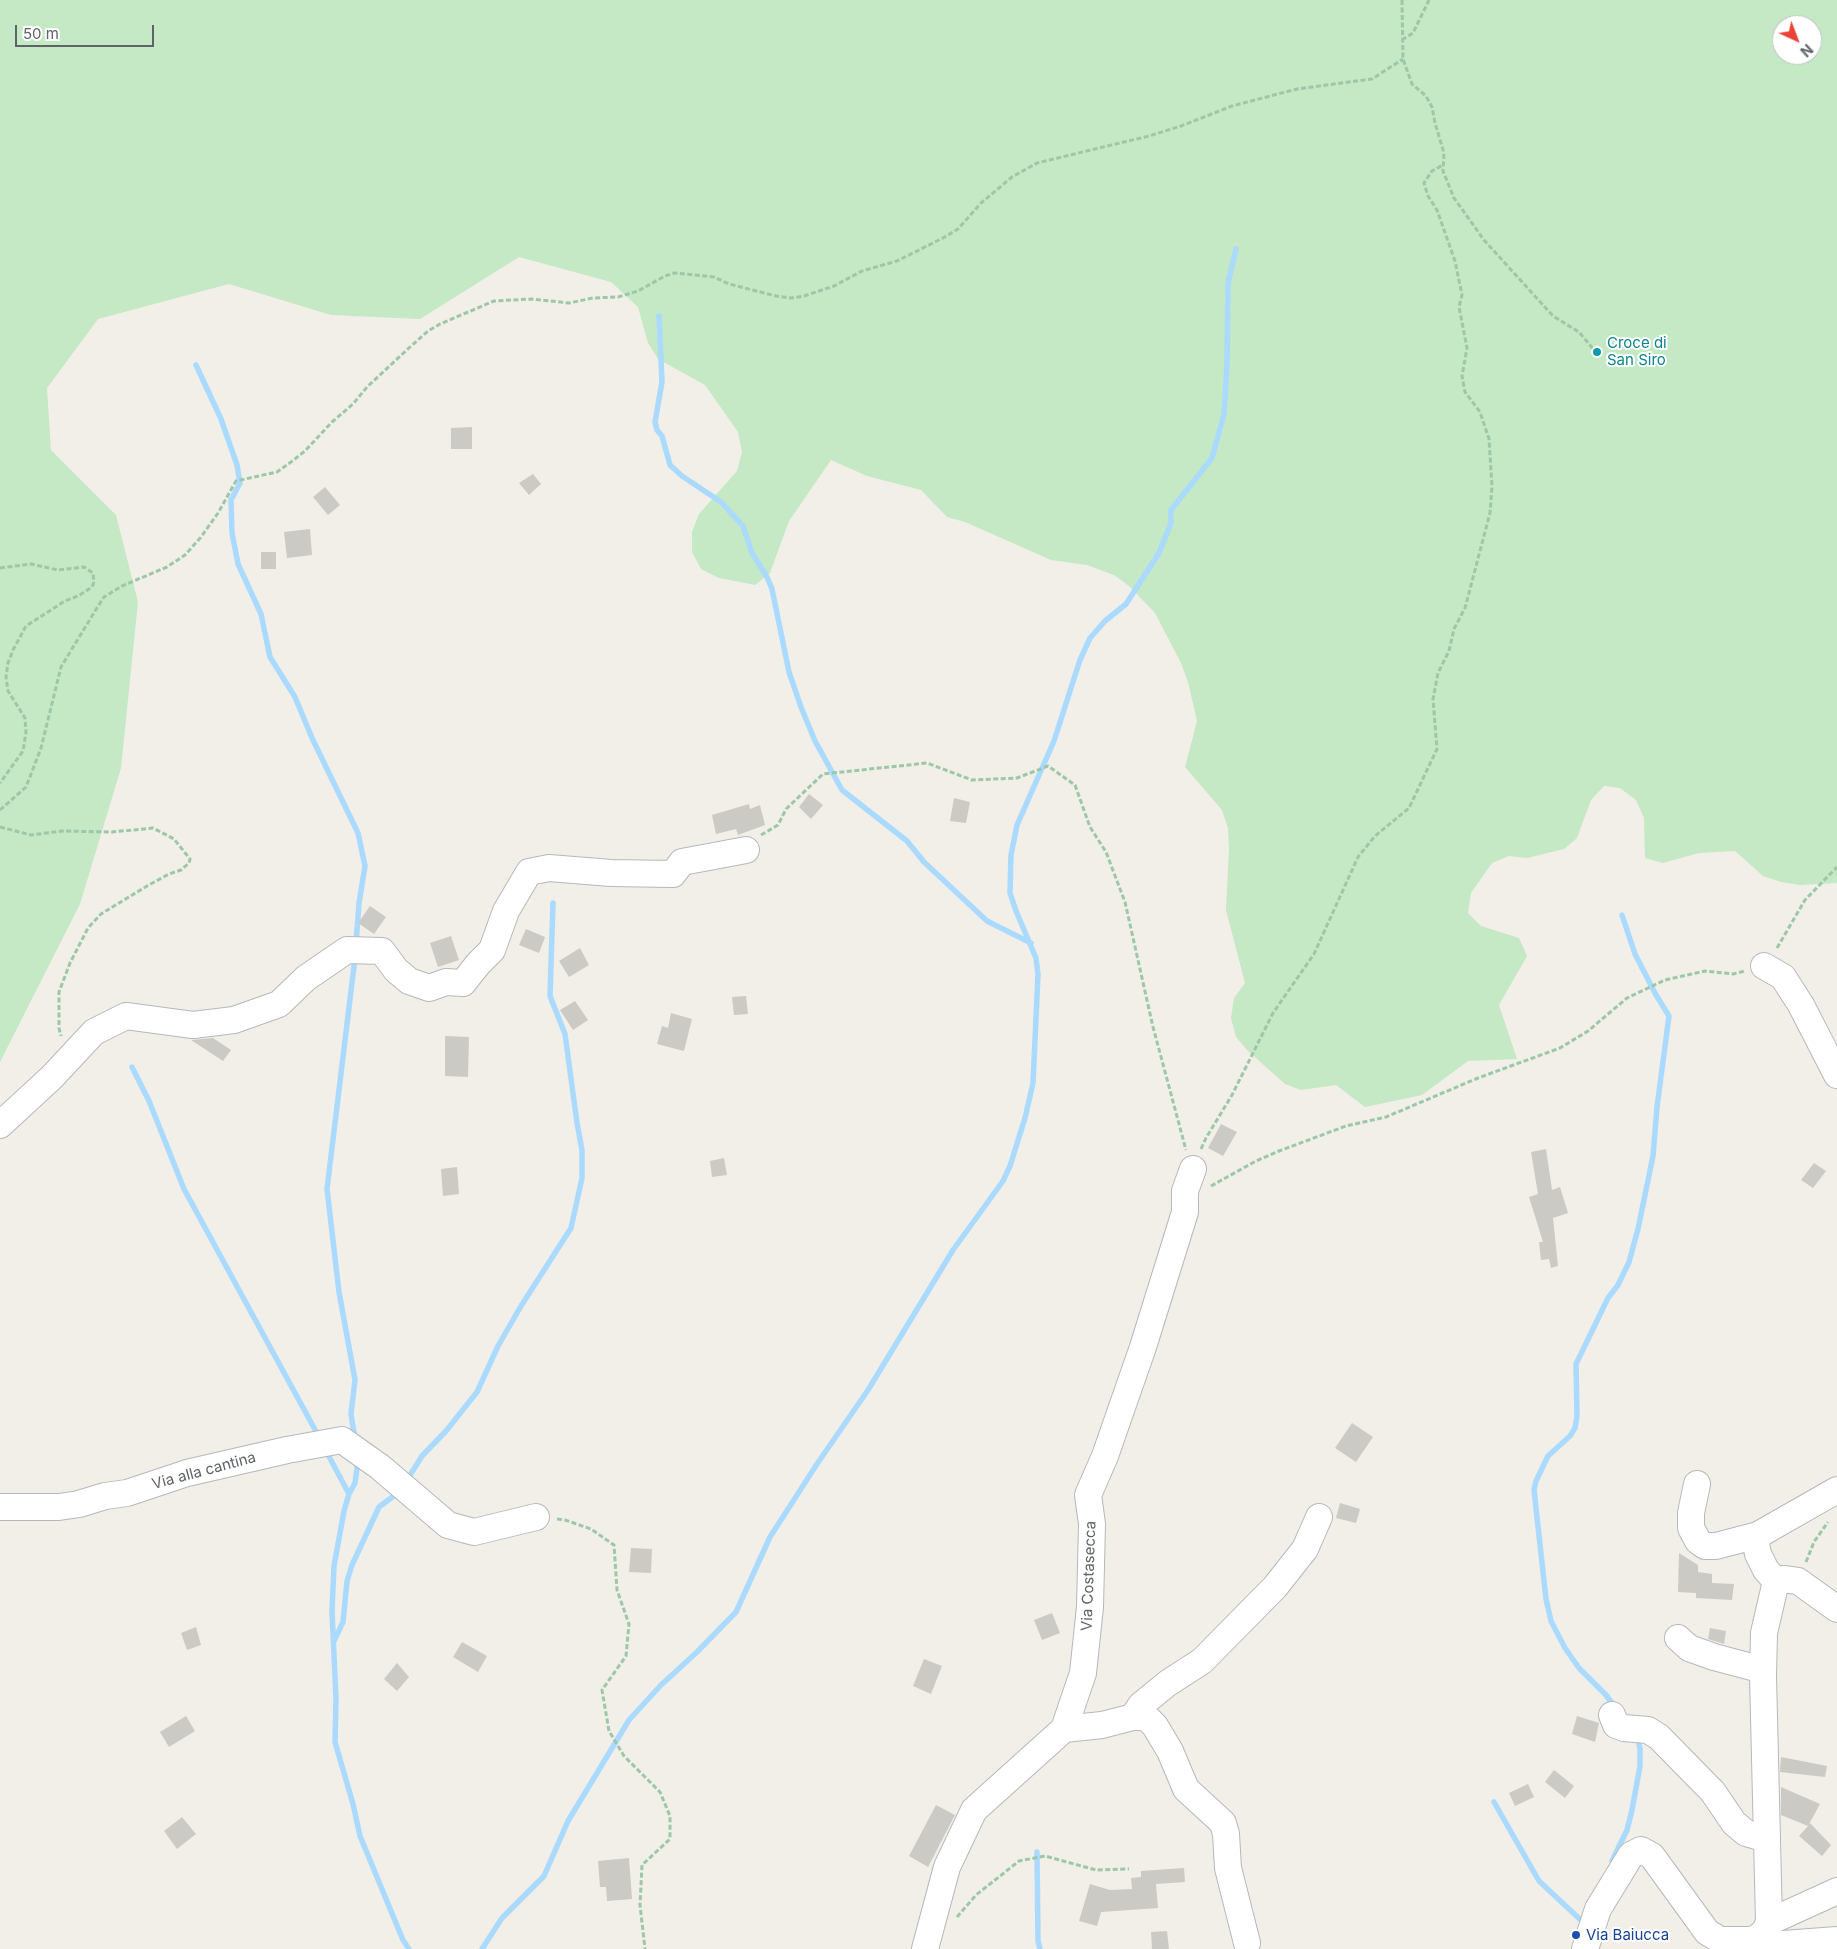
<!DOCTYPE html>
<html>
<head>
<meta charset="utf-8">
<style>
  body { margin:0 }
  #map { position:relative; width:1837px; height:1949px; overflow:hidden; background:#f1efe8; font-family:Inter,sans-serif }
  canvas { display:block }
  .north { position:absolute; left:1772px; top:15px; width:50px; height:50px; box-sizing:border-box; background:#fff; border:1px solid #bfc1c3; border-radius:50%; rotate:137deg; font-size:14px; font-weight:700; line-height:20px; text-align:center; color:#5f6368 }
  .north::after { content:''; display:block; margin:auto; width:18px; height:22px; background:#ea4335; clip-path:polygon(50% 0,100% 100%,50% 72%,0 100%) }
  .scale { position:absolute; left:15px; top:25px; width:139px; height:22px; box-sizing:border-box; border:2px solid #5f6368; border-top:0; padding-left:6px; font-size:15px; line-height:18px; white-space:nowrap; color:#5f6368; -webkit-text-stroke:4px #fff; paint-order:stroke }
</style>
</head>
<body>
<div id="map">
<canvas width="1837" height="1949"></canvas>
<div class="north">N</div>
<div class="scale">50 m</div>
</div>
<script>
const context = document.querySelector('canvas').getContext('2d');
context.lineJoin = 'round';
function fill(path, color) { context.fillStyle = color; context.fill(path, 'evenodd'); }
const toPath = rows => new Path2D(rows.map(r => 'M' + r).join(''));
function stroke(path, color, width, dash) { context.strokeStyle = color; context.lineWidth = width; context.lineCap = dash ? 'butt' : 'round'; context.setLineDash(dash || []); context.stroke(path); }
function label(font, color, halo, rows, align = 'center') {
  context.font = font + ' Inter,sans-serif'; context.lineWidth = 4; context.setLineDash([]); context.textBaseline = 'middle'; context.strokeStyle = halo; context.fillStyle = color; for (const [text, x, y, turn = 0] of rows) {
    context.save(); context.translate(x, y); context.rotate((+turn || 0) * Math.PI / 180); context.textAlign = isNaN(turn) ? turn : align; if (halo) context.strokeText(text, 0, 0); context.fillText(text, 0, 0); context.restore();
  }
}
fill(toPath([
  [0,0,1837,0,1837,883,1800,885,1781,882,1763,876,1735,851,1699,853,1663,863,1645,858,1644,818,1636,800,1620,788,1604,786,1591,800,1577,838,1564,849,1527,858,1509,856,1492,863,1471,893,1468,913,1481,926,1519,938,1527,956,1499,1005,1517,1059,1468,1061,1422,1095,1365,1107,1336,1085,1301,1090,1285,1084,1248,1051,1236,1037,1231,1018,1234,998,1245,983,1226,910,1229,849,1228,828,1222,810,1185,767,1197,721,1188,682,1181,663,1155,613,1129,586,1114,575,1087,565,1051,560,965,522,947,517,921,490,867,476,831,460,789,521,770,573,755,585,719,578,701,569,692,552,692,532,699,514,737,471,742,452,738,432,705,385,658,359,648,343,638,307,611,282,519,257,420,319,331,315,229,284,98,319,47,388,51,450,116,515,138,602,121,768,80,904,0,1062],
  [1782,25,1812,25,1812,55,1782,55]
]), '#c5e8c5');
stroke(toPath([
  [659,316,662,382,655,422,657,430,662,436,670,465,682,476,721,502,743,526,752,553,767,577,772,589,789,672,801,707,815,741,842,790,907,841,924,862,987,921,1031,943],
  [196,365,221,419,237,465,240,483,231,500,232,533,238,564,261,614,270,657,295,697,312,738,358,833,365,866,359,903,356,944],
  [355,958,327,1189,339,1292,355,1380,351,1414,355,1439],
  [132,1067,149,1101,184,1189,319,1437],
  [325,1449,349,1494],
  [358,1461,355,1483,349,1494,344,1511,334,1566,332,1611,336,1699,335,1742,353,1804,360,1836,403,1940,409,1949],
  [407,1480,422,1456,446,1431,477,1392,498,1346,521,1306,571,1228,582,1178,582,1150,577,1123,565,1034,550,996,553,903],
  [334,1641,343,1622,347,1581,352,1565,379,1507,399,1492],
  [1615,1707,1606,1695,1579,1668,1565,1648,1551,1621,1546,1599,1534,1490,1536,1481,1548,1456,1570,1436,1575,1428,1577,1416,1576,1364,1608,1298,1618,1285,1629,1262,1638,1229,1653,1156,1657,1107,1669,1016,1656,995,1635,954,1622,915],
  [1494,1802,1539,1881,1585,1924],
  [1037,1852,1038,1941,1040,1949],
  [1612,1861,1627,1830,1632,1810,1640,1766,1640,1749,1637,1735],
  [482,1949,502,1918,544,1876,568,1821,629,1720,661,1685,696,1653,736,1612,770,1537,817,1464,868,1390,953,1250,1003,1181,1010,1166,1025,1118,1033,1083,1038,974,1036,958,1016,911,1010,893,1011,855,1017,825,1054,741,1080,660,1090,638,1105,621,1126,604,1159,553,1171,523,1171,510,1212,458,1224,414,1227,364,1228,283,1236,249]
]), '#aadaff', 5.5);
fill(toPath([
  [472,427,472,449,451,449,451,428],
  [533,474,541,484,529,495,519,483],
  [325,487,340,505,328,515,313,497],
  [310,529,312,555,287,558,284,532],
  [261,552,276,552,276,569,261,569],
  [809,794,823,805,811,819,799,807],
  [954,798,970,802,966,823,950,821],
  [749,804,750,809,760,805,765,825,738,835,736,829,716,834,712,815],
  [370,906,386,917,374,934,358,923],
  [526,929,545,937,539,953,519,945],
  [451,936,459,960,438,967,430,943],
  [580,948,589,965,569,977,559,961],
  [746,996,748,1014,734,1015,732,997],
  [575,1001,588,1020,573,1030,560,1010],
  [671,1013,692,1019,684,1051,657,1044,662,1026,668,1028],
  [445,1036,469,1037,468,1077,445,1076],
  [213,1038,231,1050,223,1061,191,1040],
  [1221,1124,1237,1132,1223,1156,1208,1148],
  [1546,1149,1552,1190,1560,1187,1568,1213,1553,1218,1558,1266,1551,1268,1549,1259,1541,1260,1539,1242,1543,1242,1529,1197,1538,1194,1531,1152],
  [724,1158,727,1175,712,1177,710,1161],
  [1814,1163,1826,1171,1813,1188,1801,1180],
  [457,1167,459,1194,443,1196,441,1169],
  [1352,1423,1373,1437,1356,1462,1335,1448],
  [1340,1503,1360,1509,1356,1523,1336,1518],
  [631,1548,652,1549,651,1573,629,1572],
  [1679,1553,1698,1565,1698,1572,1712,1574,1712,1583,1734,1584,1732,1600,1696,1598,1696,1593,1678,1592],
  [1052,1613,1060,1633,1042,1640,1034,1620],
  [196,1627,201,1645,187,1650,181,1633],
  [1710,1628,1726,1631,1724,1644,1708,1639],
  [462,1642,487,1656,478,1672,453,1657],
  [924,1659,942,1666,931,1694,913,1686],
  [397,1663,409,1677,397,1691,384,1679],
  [186,1716,195,1731,169,1747,160,1732],
  [1577,1716,1599,1723,1595,1742,1572,1734],
  [1781,1757,1827,1766,1825,1777,1780,1772],
  [1554,1770,1574,1786,1565,1798,1545,1782],
  [1528,1784,1534,1797,1515,1806,1509,1793],
  [1781,1787,1820,1804,1808,1826,1810,1823,1831,1845,1822,1856,1799,1836,1808,1826,1781,1815],
  [936,1805,955,1815,928,1867,909,1856],
  [182,1817,196,1834,177,1849,164,1831],
  [629,1858,632,1899,607,1901,606,1887,600,1887,598,1861],
  [1184,1868,1185,1882,1156,1884,1158,1908,1101,1912,1097,1926,1079,1921,1090,1884,1110,1890,1132,1889,1131,1878,1141,1877,1141,1871],
  [1167,1931,1169,1949,1152,1949,1151,1932]
]), '#cccac5');
const minor = toPath([
  [1764,966,1783,977,1801,1005,1837,1075],
  [0,1125,52,1077,94,1032,126,1016,193,1025,234,1020,279,1004,306,978,347,950,382,951,396,970,409,981,429,988,446,982,463,983,478,964,492,950,506,911,529,872,549,868,611,873,673,874,682,862,746,850],
  [1697,1484,1691,1513,1691,1528,1698,1541,1705,1546,1716,1546,1758,1535],
  [0,1507,59,1507,79,1504,105,1496,127,1493,187,1473,287,1450,342,1440,380,1467,448,1525,474,1532,536,1517],
  [1776,1581,1766,1570,1758,1554,1756,1544,1758,1535,1837,1490],
  [1678,1638,1689,1648,1714,1657,1763,1670],
  [1612,1715,1616,1725,1624,1728,1648,1730,1659,1737,1713,1792,1734,1823,1746,1833,1767,1839],
  [1133,1717,1141,1705,1168,1683,1202,1661,1275,1587,1305,1549,1319,1517],
  [1064,1729,1102,1725,1133,1717,1146,1717,1155,1726,1170,1751,1186,1789,1223,1823,1226,1834,1228,1868,1247,1943],
  [1769,1922,1837,1891],
  [1757,1938,1770,1945,1837,1940],
  [925,1949,947,1867,974,1810,1064,1729,1083,1673,1090,1607,1092,1524,1088,1495,1105,1456,1143,1347,1185,1212,1185,1191,1193,1169],
  [1585,1949,1598,1909,1631,1855,1641,1850,1652,1856,1707,1932,1720,1940,1749,1940,1757,1938,1765,1931,1769,1922,1763,1676,1764,1633,1776,1581,1783,1579,1798,1581,1837,1609]
]);
stroke(minor, '#b5b8bc', 28);
stroke(toPath([
  [1402,0,1403,59,1412,84,1426,96,1432,107,1435,123,1444,153,1443,171,1454,198,1484,240,1553,316,1579,332,1594,350],
  [1402,40,1413,33,1429,0],
  [0,568,31,564,58,570,84,567,93,573,94,582,92,587,78,596,65,601,26,626,13,650,8,663,6,677,8,691,25,718,26,732,23,751,0,783],
  [0,810,26,787,41,748,61,667,95,611,104,597,122,586,167,567,185,555,201,537,218,513,236,481,277,472,291,462,305,451,332,422,353,404,367,387,410,347,428,331,440,324,494,301,532,299,569,303,593,298,618,297,638,291,665,276,674,273,714,277,729,284,776,296,791,298,804,296,834,286,862,271,897,261,943,238,958,229,981,203,1012,177,1037,163,1149,136,1181,126,1232,106,1297,89,1372,79,1403,59],
  [0,827,31,835,62,831,112,832,153,828,174,839,190,859,189,863,181,870,169,874,147,886,101,914,88,928,70,963,59,992,59,1028,61,1036],
  [761,835,778,825,786,809,823,774,927,763,972,780,1017,778,1048,766,1075,785,1090,827,1106,852,1125,902,1153,1027,1186,1150],
  [1777,948,1805,900,1837,867],
  [1201,1149,1206,1138,1232,1095,1273,1013,1314,954,1358,857,1375,836,1409,808,1437,749,1433,699,1438,673,1449,651,1454,629,1465,608,1490,513,1492,486,1489,439,1480,412,1465,392,1462,376,1467,348,1459,307,1462,295,1455,261,1437,210,1428,196,1424,183,1432,171,1443,165],
  [1211,1186,1256,1161,1279,1151,1346,1126,1386,1117,1478,1078,1560,1048,1588,1031,1627,998,1665,980,1705,971,1733,974,1745,971],
  [557,1519,565,1520,591,1529,614,1545,617,1590,629,1624,626,1656,602,1690,609,1731,624,1756,660,1792,670,1816,670,1839,642,1865,640,1905,645,1949],
  [1806,1562,1814,1542,1828,1522],
  [957,1917,976,1895,1019,1861,1045,1856,1096,1870,1129,1869]
]), '#9cc7a9', 3, [5, 2.5]);
stroke(minor, '#fff', 26);
for (const [x, y, r, color] of [
  [1597,352,5,"#0f9aa8"],
  [1576,1935,5,"#1a4fb4"]
]) { const dot = new Path2D(); dot.arc(x, y, r, 0, 2 * Math.PI); context.fillStyle = color; context.fill(dot); stroke(dot, '#fff', 2); }
label('15px', '#0d838f', '#fff', [
  ["Croce di",1607,343],
  ["San Siro",1607,360]
], 'left');
label('15px', '#5f6368', '#fff', [
  ["Via alla cantina",204,1471,-15],
  ["Via Costasecca",1089,1576,-88]
]);
label('15px', '#164399', '#fff', [
  ["Via Baiucca",1586,1935]
], 'left');
</script>
</body>
</html>
